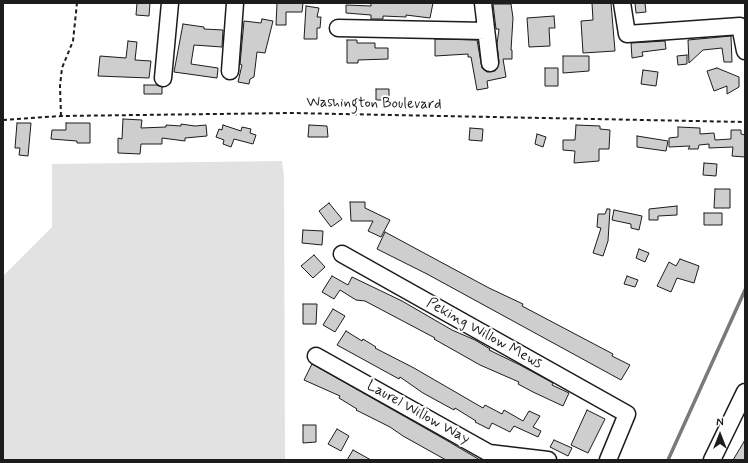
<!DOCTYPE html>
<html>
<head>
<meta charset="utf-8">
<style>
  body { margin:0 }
  #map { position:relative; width:748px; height:463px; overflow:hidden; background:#fff; font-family:Mynerve,sans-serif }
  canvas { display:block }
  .frame { position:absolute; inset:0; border:4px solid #1c1c1c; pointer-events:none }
  .north { position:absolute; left:700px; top:415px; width:40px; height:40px; -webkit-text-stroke:3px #fff; paint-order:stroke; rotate:0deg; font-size:11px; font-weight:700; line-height:16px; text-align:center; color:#1c1c1c }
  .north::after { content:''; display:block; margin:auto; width:14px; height:18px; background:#1c1c1c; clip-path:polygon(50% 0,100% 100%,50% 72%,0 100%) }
</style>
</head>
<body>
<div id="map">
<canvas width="748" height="463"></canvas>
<div class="frame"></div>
<div class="north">N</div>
</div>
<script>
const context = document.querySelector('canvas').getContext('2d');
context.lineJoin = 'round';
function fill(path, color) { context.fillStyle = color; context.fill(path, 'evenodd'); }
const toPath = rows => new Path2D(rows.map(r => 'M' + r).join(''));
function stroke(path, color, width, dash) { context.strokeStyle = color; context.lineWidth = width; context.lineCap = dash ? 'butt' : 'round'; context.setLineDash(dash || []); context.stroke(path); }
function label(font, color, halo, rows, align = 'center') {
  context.font = font + ' Mynerve,sans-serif'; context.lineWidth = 4; context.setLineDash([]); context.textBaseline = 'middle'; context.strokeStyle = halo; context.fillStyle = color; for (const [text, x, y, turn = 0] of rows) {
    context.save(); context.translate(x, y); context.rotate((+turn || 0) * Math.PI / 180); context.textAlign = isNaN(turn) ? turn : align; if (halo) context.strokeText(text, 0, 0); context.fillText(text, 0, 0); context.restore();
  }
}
fill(toPath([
  [282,161,284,177,285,460,3,460,3,276,52,227,52,164]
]), '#e2e2e2');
stroke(toPath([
  [668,460,745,290]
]), '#7a7a7a', 3.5);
const building = toPath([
  [137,3,150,3,149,16,136,15,137,3],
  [277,3,303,3,302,12,286,12,286,25,276,25,277,3],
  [371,3,433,3,430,18,406,15,406,17,383,16,383,19,371,19,371,15,346,13,346,5,371,6,371,3],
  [592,3,611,3,615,51,583,53,581,21,593,20,592,3],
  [635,3,645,3,646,12,636,13,635,3],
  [493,4,511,4,513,18,511,50,512,50,512,59,503,59,506,77,487,81,488,88,477,90,471,57,468,57,468,54,435,56,435,39,477,40,482,68,487,72,495,71,499,62,497,44,499,29,496,29,493,4],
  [306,6,319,8,317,17,321,17,320,28,317,28,317,39,304,39,306,6],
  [554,16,555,28,549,28,550,46,529,47,527,18,554,16],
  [262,19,273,21,265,53,257,52,254,77,250,79,249,84,238,82,242,65,240,64,244,21,261,23,262,19],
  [183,24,204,27,204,29,223,30,222,47,194,45,191,64,218,68,217,78,174,72,183,24],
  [731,36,732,62,724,62,722,48,703,50,689,63,688,40,731,36],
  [347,40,357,40,357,43,375,43,375,48,388,48,388,59,358,60,358,63,347,63,347,40],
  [128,41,137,42,135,60,151,61,149,78,98,76,100,56,126,58,128,41],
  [665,41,666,49,642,52,643,56,632,58,631,43,665,41],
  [687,55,687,64,678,65,677,56,687,55],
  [563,56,589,56,589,71,563,73,563,56],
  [545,68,558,68,558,86,545,86,545,68],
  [717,68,739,77,739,87,727,94,727,86,714,91,707,71,717,68],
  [643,70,658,72,656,86,641,84,643,70],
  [144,85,156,85,162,87,162,94,144,94,144,85],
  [376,89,389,89,389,100,376,100,376,89],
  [123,119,142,120,141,128,166,127,166,125,181,126,181,124,195,126,206,125,207,136,185,138,185,141,162,138,162,144,141,144,140,154,118,153,118,138,122,139,123,119],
  [17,123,31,123,28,156,19,155,20,148,15,148,17,123],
  [66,123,90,123,90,143,77,143,77,141,51,139,52,130,66,130,66,123],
  [223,125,241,131,242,127,251,129,250,133,256,135,253,144,234,139,231,147,223,144,224,140,216,137,219,129,222,130,223,125],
  [309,125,327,126,328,137,308,137,309,125],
  [576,125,600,126,600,129,610,130,609,149,599,149,599,161,574,163,575,151,563,150,563,140,575,140,576,125],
  [678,127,700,128,700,134,714,133,715,140,731,139,731,130,741,130,741,134,745,135,745,157,732,156,733,147,709,148,709,144,699,145,698,149,688,149,690,146,669,147,669,138,678,137,678,127],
  [470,128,483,129,482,141,469,140,470,128],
  [537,134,546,137,543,147,535,144,537,134],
  [637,136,668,141,666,151,637,147,637,136],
  [704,163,717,164,716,176,703,175,704,163],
  [715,189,730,189,730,208,714,208,715,189],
  [350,202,365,202,365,208,390,220,381,237,368,231,373,221,351,221,350,202],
  [329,203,342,219,331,227,319,211,329,203],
  [677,206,677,215,658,216,658,220,649,220,649,209,677,206],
  [607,209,610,209,608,241,603,256,593,253,601,228,597,227,598,214,605,214,607,209],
  [614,210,642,216,639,230,631,228,631,224,612,220,614,210],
  [704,213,722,213,722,225,704,225,704,213],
  [303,230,323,231,322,245,302,243,303,230],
  [385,232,489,288,523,304,522,306,613,354,612,356,630,365,621,380,427,274,377,249,385,232],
  [639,249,649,253,645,262,636,258,639,249],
  [314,255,325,267,313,278,301,266,314,255],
  [680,259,699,266,694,283,677,278,671,292,657,286,669,262,676,266,680,259],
  [332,276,348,285,352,277,402,301,452,330,475,340,490,349,489,350,520,365,553,383,552,385,569,393,563,406,533,392,518,384,519,382,480,365,434,339,435,338,365,301,356,300,340,290,334,299,322,292,332,276],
  [627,276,638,280,635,287,624,284,627,276],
  [303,304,317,304,316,324,303,324,303,304],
  [333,309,345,316,335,332,323,325,333,309],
  [346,331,362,341,363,339,376,347,375,348,414,368,483,408,485,405,502,414,504,410,523,421,529,411,540,416,533,427,541,431,538,437,514,426,510,432,492,423,489,429,475,422,476,421,455,408,454,410,423,393,400,377,399,379,337,345,346,331],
  [312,364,446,440,480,460,446,460,403,436,390,427,356,410,357,409,339,398,340,396,304,380,312,364],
  [587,410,605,419,588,453,571,445,587,410],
  [303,425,316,425,316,442,303,443,303,425],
  [337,429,349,436,341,451,328,444,337,429],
  [554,440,572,448,568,456,550,447,554,440],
  [745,440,745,460,733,460,745,440],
  [353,450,371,460,347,460,353,450]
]);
fill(building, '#cecece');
stroke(building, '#1c1c1c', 1);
const minor = toPath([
  [483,3,490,63],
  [622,3,627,34,740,26,745,51],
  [338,28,486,31],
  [230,71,235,3],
  [163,78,170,3],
  [342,254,627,414,608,460],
  [316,356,489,453,548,460],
  [712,460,745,392]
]);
stroke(minor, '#1c1c1c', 19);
stroke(toPath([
  [61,116,60,86,62,68,73,41,77,3],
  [3,120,61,116,291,113,745,122]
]), '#1c1c1c', 2, [4, 3]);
stroke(minor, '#fff', 16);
label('15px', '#1c1c1c', '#fff', [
  ["Washington Boulevard",374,104,1],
  ["Peking Willow Mews",484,334,29],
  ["Laurel Willow Way",418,413,29]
]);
</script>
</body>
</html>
